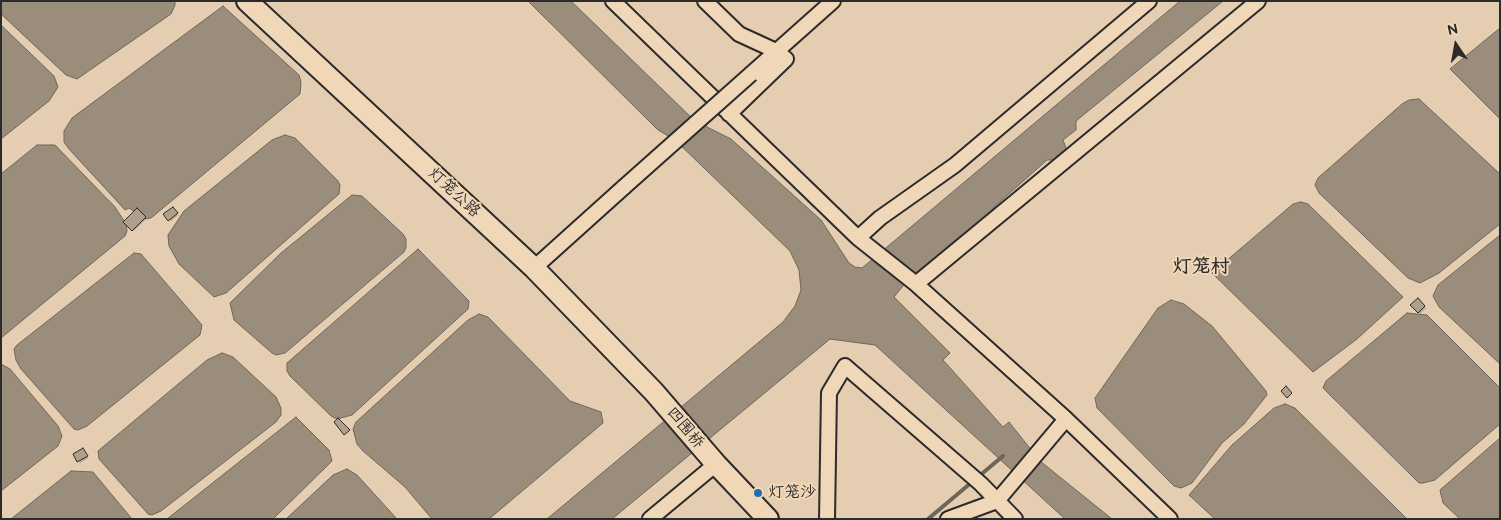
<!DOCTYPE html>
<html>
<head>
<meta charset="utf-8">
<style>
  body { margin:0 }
  #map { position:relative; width:1501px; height:520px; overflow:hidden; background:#e4cdb0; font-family:"Balsamiq Sans",sans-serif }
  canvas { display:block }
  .frame { position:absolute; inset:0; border:2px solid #2b2b2b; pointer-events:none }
  .north { position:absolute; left:1431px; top:20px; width:50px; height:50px; -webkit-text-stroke:4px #f0d7b8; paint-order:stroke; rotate:348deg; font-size:14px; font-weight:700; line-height:20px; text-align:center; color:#2b2b2b }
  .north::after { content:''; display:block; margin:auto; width:18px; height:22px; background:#2b2b2b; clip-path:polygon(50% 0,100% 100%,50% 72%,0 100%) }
</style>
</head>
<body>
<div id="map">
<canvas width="1501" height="520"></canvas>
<div class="frame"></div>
<div class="north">N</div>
</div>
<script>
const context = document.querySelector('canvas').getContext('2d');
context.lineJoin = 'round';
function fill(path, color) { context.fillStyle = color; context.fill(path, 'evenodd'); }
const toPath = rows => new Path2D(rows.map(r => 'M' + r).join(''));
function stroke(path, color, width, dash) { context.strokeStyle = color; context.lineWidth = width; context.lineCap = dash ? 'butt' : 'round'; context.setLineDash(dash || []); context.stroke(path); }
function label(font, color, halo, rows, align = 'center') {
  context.font = font + ' "Balsamiq Sans","LXGW WenKai TC",sans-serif'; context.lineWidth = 4; context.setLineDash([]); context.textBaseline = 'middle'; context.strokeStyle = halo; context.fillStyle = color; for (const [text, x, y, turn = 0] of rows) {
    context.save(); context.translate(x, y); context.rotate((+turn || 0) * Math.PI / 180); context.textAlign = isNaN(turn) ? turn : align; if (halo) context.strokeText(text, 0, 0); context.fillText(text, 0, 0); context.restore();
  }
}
const water = toPath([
  [1,1,175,1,175,5,171,14,77,79,66,75,1,14,1,1],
  [528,1,571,1,695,121,731,139,821,220,849,263,855,267,862,268,1180,1,1223,1,1076,121,1076,130,1063,140,1070,158,1058,164,1052,160,1047,160,993,208,994,214,907,281,894,297,950,353,943,360,1003,427,1009,422,1040,461,1112,519,1065,519,875,345,830,339,612,519,547,519,783,322,795,306,801,290,799,270,790,251,675,140,658,130,528,1],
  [223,6,299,75,301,82,300,94,151,218,145,219,129,208,125,210,69,149,64,142,64,131,72,118,223,6],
  [1,25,54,76,58,87,49,101,1,139,1,25],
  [1500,28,1500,119,1450,69,1500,28],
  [1419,99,1500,174,1500,224,1439,273,1420,283,1408,278,1319,193,1315,185,1318,178,1402,104,1409,100,1419,99],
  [285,135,295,138,338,181,340,185,339,194,226,293,214,297,179,264,169,246,168,235,184,211,272,140,285,135],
  [37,145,55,145,115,207,126,224,127,231,125,236,1,338,1,174,37,145],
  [352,195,362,196,403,234,406,239,406,247,404,252,285,353,276,355,272,353,234,320,230,303,281,253,352,195],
  [1301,202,1308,204,1403,297,1357,339,1313,372,1212,273,1293,204,1301,202],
  [1500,235,1500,364,1439,307,1433,296,1438,285,1500,235],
  [418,249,469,301,468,309,352,415,337,419,331,416,290,376,287,371,287,363,418,249],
  [134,253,141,254,202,325,200,335,87,426,78,430,74,429,21,369,16,360,14,349,17,345,134,253],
  [1171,300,1184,304,1212,326,1266,391,1267,395,1244,424,1222,443,1192,483,1181,488,1174,486,1097,408,1095,398,1158,308,1171,300],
  [1407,313,1427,315,1500,388,1500,424,1435,480,1423,483,1419,483,1323,388,1326,381,1407,313],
  [479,314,488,317,570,401,601,412,603,423,489,519,432,519,405,487,363,451,357,444,353,429,356,422,468,320,479,314],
  [222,353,233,357,276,397,281,408,281,415,276,422,161,511,152,515,148,514,99,459,98,451,207,360,222,353],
  [1,364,10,369,58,426,62,436,58,446,1,491,1,364],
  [1285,404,1295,408,1407,519,1215,519,1189,495,1232,445,1274,408,1285,404],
  [296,417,329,450,332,461,273,519,167,519,296,417],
  [1500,438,1500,519,1460,519,1443,503,1440,490,1500,438],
  [347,469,357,475,397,519,286,519,333,475,347,469],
  [71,471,93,472,132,519,11,519,71,471]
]);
fill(water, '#9a8d7b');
stroke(water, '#6e665b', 1);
fill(toPath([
  [173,208,178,215,171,221,165,214],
  [137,210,146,219,134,231,125,222],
  [1418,300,1426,308,1420,314,1412,305],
  [84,451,88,458,80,463,74,455]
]), '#0003');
stroke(toPath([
  [978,477,1003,456],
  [928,519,972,482]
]), '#6e665b', 4);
const building = toPath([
  [173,207,178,213,168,221,163,214,173,207],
  [137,208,146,217,132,231,123,222,137,208],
  [1418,298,1425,306,1418,313,1410,305,1418,298],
  [1286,386,1292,393,1287,398,1281,391,1286,386],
  [338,418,350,430,344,435,334,422,338,418],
  [83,448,88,456,77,462,73,454,83,448]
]);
fill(building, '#b0a08b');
stroke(building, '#2b2b2b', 1);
const street = toPath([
  [613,1,858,238,916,284,1066,419,1170,519],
  [705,1,739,34,776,51,786,59,729,114],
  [751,74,833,1],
  [858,238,880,218,955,165,1149,1],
  [534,268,624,187],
  [916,284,1258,1],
  [650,519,716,464],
  [827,519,829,393,845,366,981,484,1015,519],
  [948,519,997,501,1066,419]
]);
const secondary = toPath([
  [247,1,534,268,654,392,716,464,768,519]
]);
stroke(street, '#2b2b2b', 18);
stroke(secondary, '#2b2b2b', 24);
stroke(street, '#f0d7b8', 14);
stroke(secondary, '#f0d7b8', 20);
const streetBridge = toPath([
  [624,187,751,74]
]);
stroke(streetBridge, '#2b2b2b', 18, []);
stroke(streetBridge, '#f0d7b8', 14);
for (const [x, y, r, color] of [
  [758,493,5,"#1f6fb2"]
]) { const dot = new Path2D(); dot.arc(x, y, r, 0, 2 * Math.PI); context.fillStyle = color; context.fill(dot); stroke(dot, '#f0d7b8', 2); }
label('16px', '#2b2b2b', '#f0d7b8', [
  ["灯笼公路",454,193,43],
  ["四围桥",685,428,50]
]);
label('16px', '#2b2b2b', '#f0d7b8', [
  ["灯笼沙",768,493]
], 'left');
label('bold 19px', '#2b2b2b', '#f0d7b8', [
  ["灯笼村",1201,267]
]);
</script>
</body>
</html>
